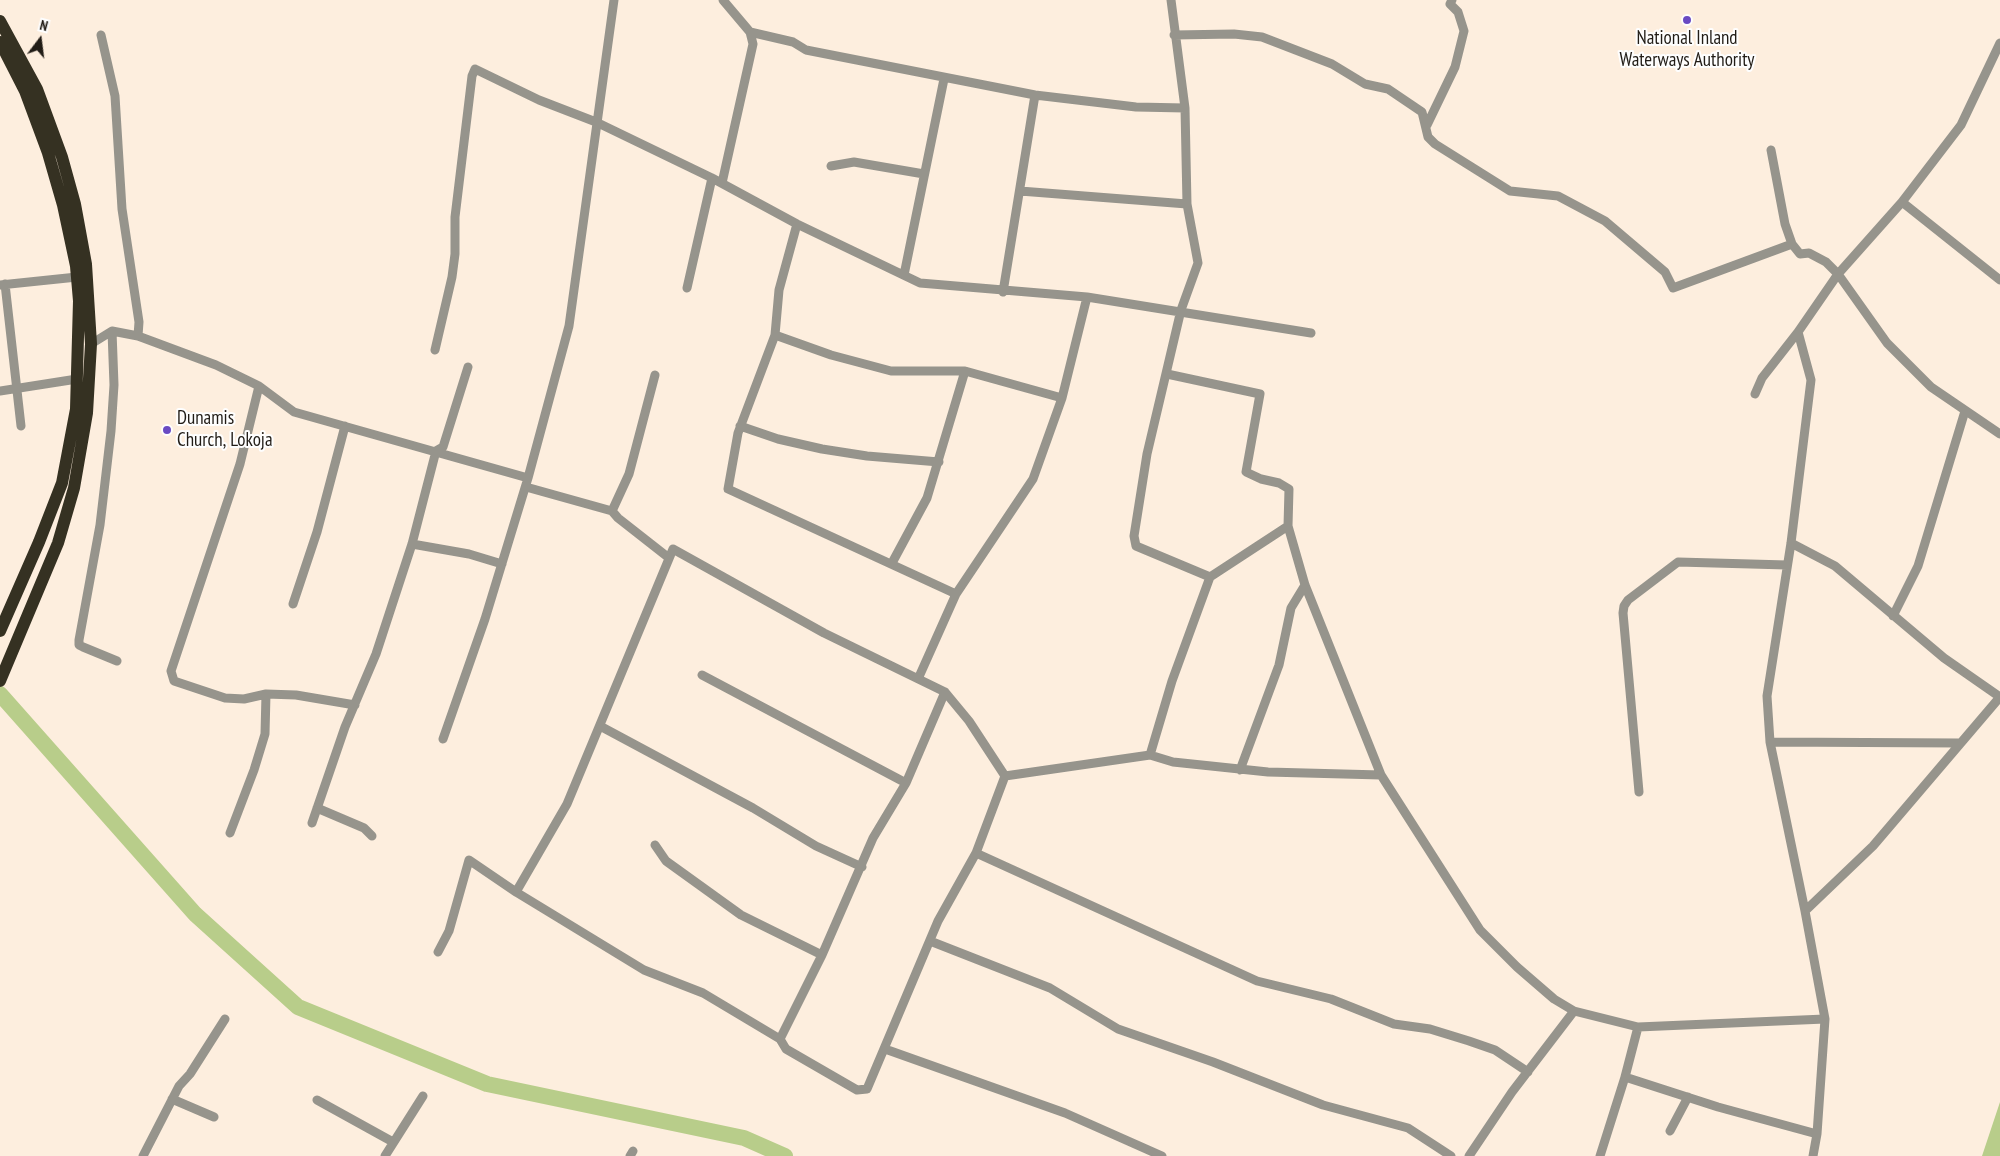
<!DOCTYPE html>
<html>
<head>
<meta charset="utf-8">
<style>
  body { margin:0 }
  #map { position:relative; width:2000px; height:1156px; overflow:hidden; background:#fdeede; font-family:"PT Sans Narrow",sans-serif }
  canvas { display:block }
  .north { position:absolute; left:15px; top:15px; width:50px; height:50px; -webkit-text-stroke:4px #fefefe; paint-order:stroke; rotate:15deg; font-size:14px; font-weight:700; line-height:20px; text-align:center; color:#211c16 }
  .north::after { content:''; display:block; margin:auto; width:18px; height:22px; background:#211c16; clip-path:polygon(50% 0,100% 100%,50% 72%,0 100%) }
</style>
</head>
<body>
<div id="map">
<canvas width="2000" height="1156"></canvas>
<div class="north">N</div>
</div>
<script>
const context = document.querySelector('canvas').getContext('2d');
context.lineJoin = 'round';
function fill(path, color) { context.fillStyle = color; context.fill(path, 'evenodd'); }
const toPath = rows => new Path2D(rows.map(r => 'M' + r).join(''));
function stroke(path, color, width, dash) { context.strokeStyle = color; context.lineWidth = width; context.lineCap = dash ? 'butt' : 'round'; context.setLineDash(dash || []); context.stroke(path); }
function label(font, color, halo, rows, align = 'center') {
  context.font = font + ' "PT Sans Narrow",sans-serif'; context.lineWidth = 4; context.setLineDash([]); context.textBaseline = 'middle'; context.strokeStyle = halo; context.fillStyle = color; for (const [text, x, y, turn = 0] of rows) {
    context.save(); context.translate(x, y); context.rotate((+turn || 0) * Math.PI / 180); context.textAlign = isNaN(turn) ? turn : align; if (halo) context.strokeText(text, 0, 0); context.fillText(text, 0, 0); context.restore();
  }
}
fill(toPath([
  [2000,1102,2000,1156,1982,1156]
]), '#b8cd8a');
stroke(toPath([
  [0,694,195,914,298,1007,487,1084,744,1138,785,1156]
]), '#b8cd8a', 16);
stroke(toPath([
  [1171,0,1185,108,1187,204,1198,263,1181,310,1147,454,1134,536,1136,546,1210,577],
  [750,32,793,42,806,50,1035,95,1136,107,1185,108],
  [101,35,115,96,122,209,139,322,138,336],
  [1174,35,1234,34,1262,37,1332,64,1365,84,1388,89,1422,112,1428,137,1435,144,1510,191,1558,196,1605,221,1665,272,1673,288,1792,244],
  [1427,125,1455,67,1464,31,1458,12,1450,4,1452,0],
  [1771,150,1785,224,1792,244,1800,254,1809,253,1826,262,1838,274,1887,343,1931,387,2000,434],
  [831,166,854,162,924,174],
  [722,183,753,44,750,32,723,0],
  [1020,191,1187,204],
  [1902,202,2000,280],
  [797,224,779,290,775,335,738,433,728,489,956,594],
  [904,275,944,79],
  [5,284,21,426],
  [0,285,77,277],
  [687,288,712,178],
  [1003,292,1035,95],
  [112,331,114,385,111,431,100,525,79,640,79,645,83,647,117,661],
  [775,335,831,355,891,371,965,371,1062,398],
  [91,344,112,331,138,336,216,365,259,386,294,412,528,478,569,326,614,0],
  [435,350,452,277,455,254,455,217,472,76,475,69,539,100,596,122,712,178,797,224,920,283,1087,297,1311,333],
  [1167,374,1260,394,1246,472,1261,479,1279,483,1289,489,1288,526],
  [259,386,240,464,171,671,174,681,225,698,244,699,266,694,296,695,355,705],
  [0,391,77,379],
  [1755,394,1762,378,1798,332],
  [740,426,778,439,822,449,867,456,939,462],
  [526,487,612,511,618,518,669,558],
  [612,511,629,474,655,375],
  [1791,543,1835,566,1944,658,2000,697],
  [412,544,469,554,502,564],
  [892,563,927,498,965,371],
  [293,604,317,532,345,426],
  [1893,616,1918,566,1965,411],
  [702,675,906,783],
  [918,679,956,594,1033,479,1062,398,1087,297],
  [600,726,753,808,816,846,862,867],
  [443,739,485,619,528,478],
  [1770,742,1959,743],
  [1150,755,1172,681,1210,577,1288,526,1305,585,1381,775,1480,930,1517,967,1554,999,1574,1011,1638,1027,1825,1019],
  [1240,770,1279,665,1291,608,1305,585],
  [1005,776,1150,755,1173,762,1268,772,1381,775],
  [1639,792,1623,613,1624,606,1628,600,1678,562,1787,565],
  [317,808,364,828,372,836],
  [312,823,345,727,376,654,412,544,436,451,443,447,468,367],
  [230,833,254,770,265,734,266,694],
  [655,845,666,861,741,915,822,955],
  [976,853,1257,981,1331,999,1394,1024,1430,1029,1469,1041,1495,1050,1528,1072],
  [516,892,567,804,673,549,824,633,945,692,969,721,1005,776],
  [1805,911,1873,846,2000,697],
  [930,941,1050,988,1118,1029,1213,1062,1323,1105,1408,1128,1451,1156],
  [438,952,449,931,469,860,516,892,644,970,703,993,780,1039,786,1049,857,1090,867,1089,938,921,976,853,1005,776],
  [1638,1027,1625,1077,1718,1107,1817,1134,1825,1019,1805,911,1770,742,1767,696,1791,543,1811,380,1798,332,1838,274,1902,202,1961,125,2000,43],
  [780,1039,822,955,873,838,906,783,945,692],
  [885,1049,1065,1113,1162,1156],
  [172,1099,214,1117],
  [317,1100,393,1142],
  [1670,1131,1688,1097],
  [143,1156,179,1086,190,1074,225,1019],
  [385,1156,423,1096],
  [630,1156,633,1151],
  [1469,1156,1512,1092,1574,1011],
  [1600,1156,1625,1077],
  [1813,1156,1817,1134]
]), '#96948c', 9);
stroke(toPath([
  [0,21,37,89,62,157,75,204,86,264,91,344,87,413,74,488,58,543,0,681],
  [0,42,25,91,48,153,63,205,76,266,79,301,76,409,62,483,39,542,0,631]
]), '#353122', 12);
for (const [x, y, r, color] of [
  [1687,20,5,"#694ac3"],
  [167,430,5,"#694ac3"]
]) { const dot = new Path2D(); dot.arc(x, y, r, 0, 2 * Math.PI); context.fillStyle = color; context.fill(dot); stroke(dot, '#fefefe', 2); }
label('19px', '#211c16', '#fefefe', [
  ["National Inland",1687,39],
  ["Waterways Authority",1687,61],
  ["Dunamis",177,419,"left"],
  ["Church, Lokoja",177,441,"left"]
]);
</script>
</body>
</html>
